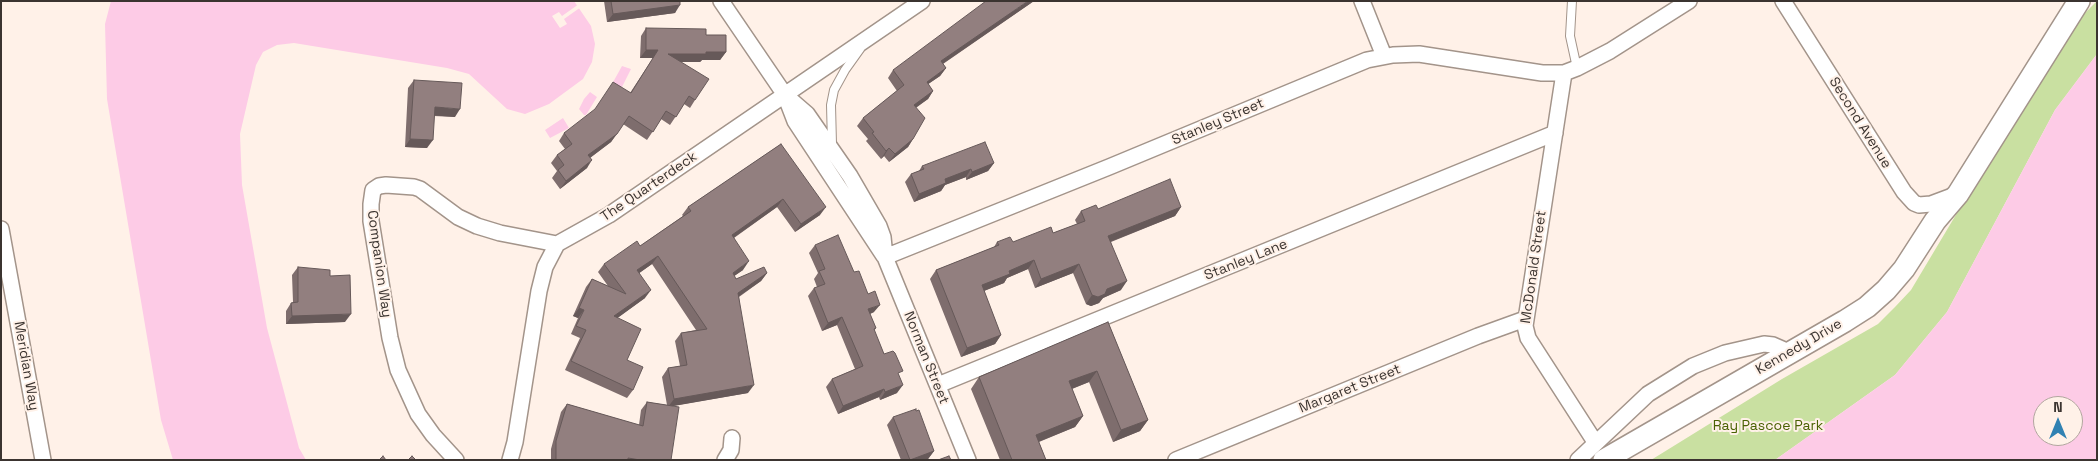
<!DOCTYPE html>
<html>
<head>
<meta charset="utf-8">
<style>
  body { margin:0 }
  #map { position:relative; width:2098px; height:461px; overflow:hidden; background:#fff1e8; font-family:"Space Grotesk",sans-serif }
  canvas { display:block }
  .frame { position:absolute; inset:0; border:2px solid #3b3430; pointer-events:none }
  .north { position:absolute; left:2033px; top:396px; width:50px; height:50px; box-sizing:border-box; background:#fff1e8; border:1px solid #b1a59e; border-radius:50%; rotate:0deg; font-size:14px; font-weight:700; line-height:20px; text-align:center; color:#3b3430 }
  .north::after { content:''; display:block; margin:auto; width:18px; height:22px; background:#3181b2; clip-path:polygon(50% 0,100% 100%,50% 72%,0 100%) }
</style>
</head>
<body>
<div id="map">
<canvas width="2098" height="461"></canvas>
<div class="frame"></div>
<div class="north">N</div>
</div>
<script>
const context = document.querySelector('canvas').getContext('2d');
context.lineJoin = 'round';
function fill(path, color) { context.fillStyle = color; context.fill(path, 'evenodd'); }
const toPath = rows => new Path2D(rows.map(r => 'M' + r).join(''));
function stroke(path, color, width, dash) { context.strokeStyle = color; context.lineWidth = width; context.lineCap = dash ? 'butt' : 'round'; context.setLineDash(dash || []); context.stroke(path); }
function label(font, color, halo, rows, align = 'center') {
  context.font = font + ' "Space Grotesk",sans-serif'; context.lineWidth = 4; context.setLineDash([]); context.textBaseline = 'middle'; context.strokeStyle = halo; context.fillStyle = color; for (const [text, x, y, turn = 0] of rows) {
    context.save(); context.translate(x, y); context.rotate((+turn || 0) * Math.PI / 180); context.textAlign = isNaN(turn) ? turn : align; if (halo) context.strokeText(text, 0, 0); context.fillText(text, 0, 0); context.restore();
  }
}
fill(toPath([
  [2097,1,2097,54,2055,110,1947,312,1895,375,1775,460,1651,460,1782,379,1878,324,1895,307,1911,290,2000,141,2080,18]
]), '#c9e0a1');
fill(toPath([
  [111,1,574,1,591,26,595,44,592,62,583,79,549,104,525,114,507,109,469,74,447,68,294,43,277,45,263,52,256,65,240,134,242,185,267,328,299,448,306,460,173,460,161,420,107,99,105,24],
  [2097,54,2097,460,1775,460,1895,375,1947,312,2055,110],
  [2043,406,2073,406,2073,436,2043,436],
  [622,66,631,69,621,89,612,84],
  [590,92,597,97,586,115,584,115,579,109,584,99],
  [563,118,569,128,550,138,545,130]
]), '#fdcbe6');
fill(toPath([
  [579,4,581,7,564,19,567,24,560,28,552,16,559,12,562,16]
]), '#fff1e8');
const lane = toPath([
  [1572,1,1570,36,1577,68],
  [832,144,831,105,834,90,845,70,860,49]
]);
const street = toPath([
  [721,1,785,95,795,121,884,256],
  [1362,1,1384,56],
  [1783,1,1904,192,1914,203,1919,205,1931,204,1955,195],
  [1564,73,1525,326,1528,338,1595,442],
  [785,95,807,114,850,176,879,226,883,237,885,257,968,460],
  [1,229,43,460],
  [885,257,1109,167,1367,60,1393,55,1419,54,1542,73,1564,73,1577,68,1610,51,1689,1],
  [938,385,1555,133],
  [456,460,433,435,418,414,398,370,390,338,371,221,371,204,373,190,379,186,386,185,414,187,420,189,458,217,477,226,500,233,557,244],
  [510,460,515,442,539,291,545,267,557,244,609,215,922,1],
  [725,460,731,450,732,438],
  [1176,460,1478,336,1525,319],
  [1578,460,1648,394,1693,366,1725,353,1764,344,1773,345,1789,352]
]);
const secondary = toPath([
  [1604,460,1845,321,1867,307,1886,290,1904,269,1935,221,1958,194,2079,1]
]);
stroke(lane, '#a3948a', 10);
stroke(street, '#a3948a', 18);
stroke(secondary, '#a3948a', 24);
stroke(lane, '#fff', 8);
stroke(street, '#fff', 15);
stroke(secondary, '#fff', 21);
fill(toPath([
  [604,1,680,1,675,13,607,22],
  [1034,1,943,64,946,68,940,76,928,84,933,91,928,99,916,107,913,139,908,147,889,162,884,156,881,159,866,141,868,139,857,126,863,118,897,91,888,78,893,70],
  [646,28,706,35,726,52,720,60,702,60,700,62,681,62,695,100,690,108,684,104,670,125,661,119,647,140,623,124,611,142,590,158,587,168,560,189,552,178,557,171,551,163,557,155,565,149,559,141,564,133,630,93,653,58,640,58,641,36],
  [414,80,455,117,434,116,427,148,405,147,408,88],
  [781,144,820,215,795,232,777,207,734,238,743,270,734,276,736,279,767,273,761,281,739,297,748,393,672,406,671,460,551,460,551,449,561,412,567,404,639,425,641,410,647,402,667,405,662,377,668,368,680,366,675,341,681,333,696,330,652,264,639,273,645,298,617,318,627,360,633,390,627,398,565,370,580,338,571,334,578,318,573,316,586,287,592,279,608,286,598,272,604,264,640,246,683,216,682,215,688,207],
  [994,163,988,171,966,180,966,177,945,185,941,191,914,202,905,182,911,174,919,171,922,166],
  [1181,207,1175,216,1111,242,1121,290,1103,298,1099,303,1091,306,1086,304,1073,273,1035,288,1028,269,1007,278,1004,283,984,291,1001,335,995,344,961,357,930,279,936,270,994,247,997,242,1013,242,1053,233,1077,224,1075,220,1081,211,1098,209],
  [815,245,854,272,874,312,870,314,876,328,874,331,884,354,899,376,897,393,880,400,879,397,838,414,826,387,832,379,855,369,837,325,822,331,808,296,814,288,817,287,814,279,818,273,809,253],
  [298,267,330,276,345,322,286,324,286,311,291,303,293,302,292,275],
  [1108,322,1148,420,1140,431,1113,442,1089,382,1072,389,1083,416,1075,427,1039,442,1046,460,1000,460,971,389,979,377],
  [893,417,934,451,928,459,926,460,901,460,887,425]
]), '#7e6d6d');
fill(toPath([
  [1028,1,1034,1,935,69,941,61],
  [680,5,675,13,607,22,613,14],
  [646,50,658,50,653,58,640,58],
  [706,52,726,52,720,60,702,60,700,62,663,62,668,54],
  [946,68,940,76,921,89,927,82],
  [933,91,928,99,909,113,914,105],
  [435,107,460,109,455,117,429,115],
  [617,134,611,142,583,163,588,155],
  [410,139,433,140,427,148,405,147],
  [913,139,908,147,889,162,895,154],
  [889,148,884,156,881,159,886,151],
  [592,160,587,168,560,189,566,181],
  [994,163,988,171,966,180,972,172],
  [971,169,966,177,945,185,941,191,914,202,919,194,945,179],
  [783,199,777,207,726,243,732,235],
  [826,207,820,215,795,232,801,224],
  [1181,207,1175,216,1102,245,1108,236],
  [658,256,652,264,631,279,637,270],
  [1034,260,1028,269,1007,278,1004,283,976,294,982,285,1009,271],
  [749,261,743,270,727,281,733,273],
  [1079,264,1073,273,1035,288,1041,279],
  [767,273,761,281,732,301,738,293],
  [1127,281,1121,290,1103,298,1099,303,1091,306,1086,304,1092,295],
  [651,290,645,298,608,325,614,316],
  [880,305,874,312,863,317,868,309],
  [579,308,584,310,578,318,573,316],
  [351,314,345,322,286,324,292,316],
  [842,317,837,325,822,331,828,323],
  [1001,335,995,344,961,357,967,348],
  [1097,371,1089,382,1061,393,1069,381],
  [754,385,748,393,668,407,674,399],
  [903,385,897,393,880,400,885,392],
  [884,389,879,397,838,414,843,406],
  [1083,416,1075,427,1028,446,1036,435],
  [1148,420,1140,431,1113,442,1121,430],
  [934,451,928,459,926,460,910,460]
]), '#665959');
const building = toPath([
  [611,1,680,1,680,5,613,14,611,1],
  [986,1,1028,1,941,61,946,68,927,82,933,91,914,105,925,118,913,139,895,154,889,148,886,151,872,133,874,132,863,118,904,85,893,70,986,1],
  [646,28,706,29,706,35,726,35,726,52,706,52,706,54,668,54,709,79,695,100,689,96,676,117,666,111,653,132,629,116,617,134,588,155,592,160,566,181,558,170,564,165,557,155,572,144,564,133,595,109,613,82,631,93,658,50,646,50,646,28],
  [414,80,462,83,460,109,435,107,433,140,410,139,414,80],
  [985,142,994,163,972,172,971,169,945,179,946,183,919,194,911,174,924,169,922,166,985,142],
  [781,144,826,207,801,224,783,199,732,235,749,261,733,273,736,279,764,267,767,273,738,293,754,385,674,399,668,368,687,365,681,333,707,329,658,256,637,270,651,290,614,316,641,329,627,360,643,367,633,390,571,361,586,330,576,326,584,310,579,308,592,279,626,294,604,264,637,241,640,246,691,211,688,207,781,144],
  [1170,179,1181,207,1108,236,1127,281,1107,289,1105,294,1098,297,1092,295,1079,264,1041,279,1034,260,1009,271,1010,274,982,285,1001,335,967,348,936,270,999,245,997,242,1010,237,1013,242,1051,227,1053,233,1085,221,1081,211,1096,205,1098,209,1170,179],
  [838,235,854,272,859,271,868,294,875,291,880,305,868,309,876,328,874,329,884,354,893,351,895,353,903,371,898,373,903,385,885,392,884,389,843,406,832,379,863,366,842,317,828,323,814,288,825,284,819,271,825,269,815,245,838,235],
  [298,267,330,270,330,276,350,275,351,314,292,316,291,303,298,302,298,267],
  [1108,322,1148,420,1121,430,1097,371,1069,381,1083,416,1036,435,1046,460,1012,460,979,377,1108,322],
  [647,402,679,407,671,460,640,460,628,458,628,460,556,460,556,441,567,404,643,426,647,402],
  [916,409,916,411,919,410,934,451,910,460,893,417,916,409],
  [383,456,386,460,379,460,383,456],
  [412,456,416,460,408,460,412,456],
  [949,456,951,460,938,460,949,456]
]);
fill(building, '#927f7f');
stroke(building, '#665959', 1);
label('14px', '#3b3430', '#fff1e8', [
  ["Stanley Street",1218,122,-23],
  ["Second Avenue",1860,123,58],
  ["The Quarterdeck",649,187,-34],
  ["Stanley Lane",1246,260,-22],
  ["Companion Way",379,264,82],
  ["McDonald Street",1534,267,-82],
  ["Kennedy Drive",1799,347,-30],
  ["Norman Street",926,358,68],
  ["Meridian Way",26,366,80],
  ["Margaret Street",1350,389,-22]
]);
label('14px', '#4a6203', '#fff1e8', [
  ["Ray Pascoe Park",1768,426]
]);
</script>
</body>
</html>
